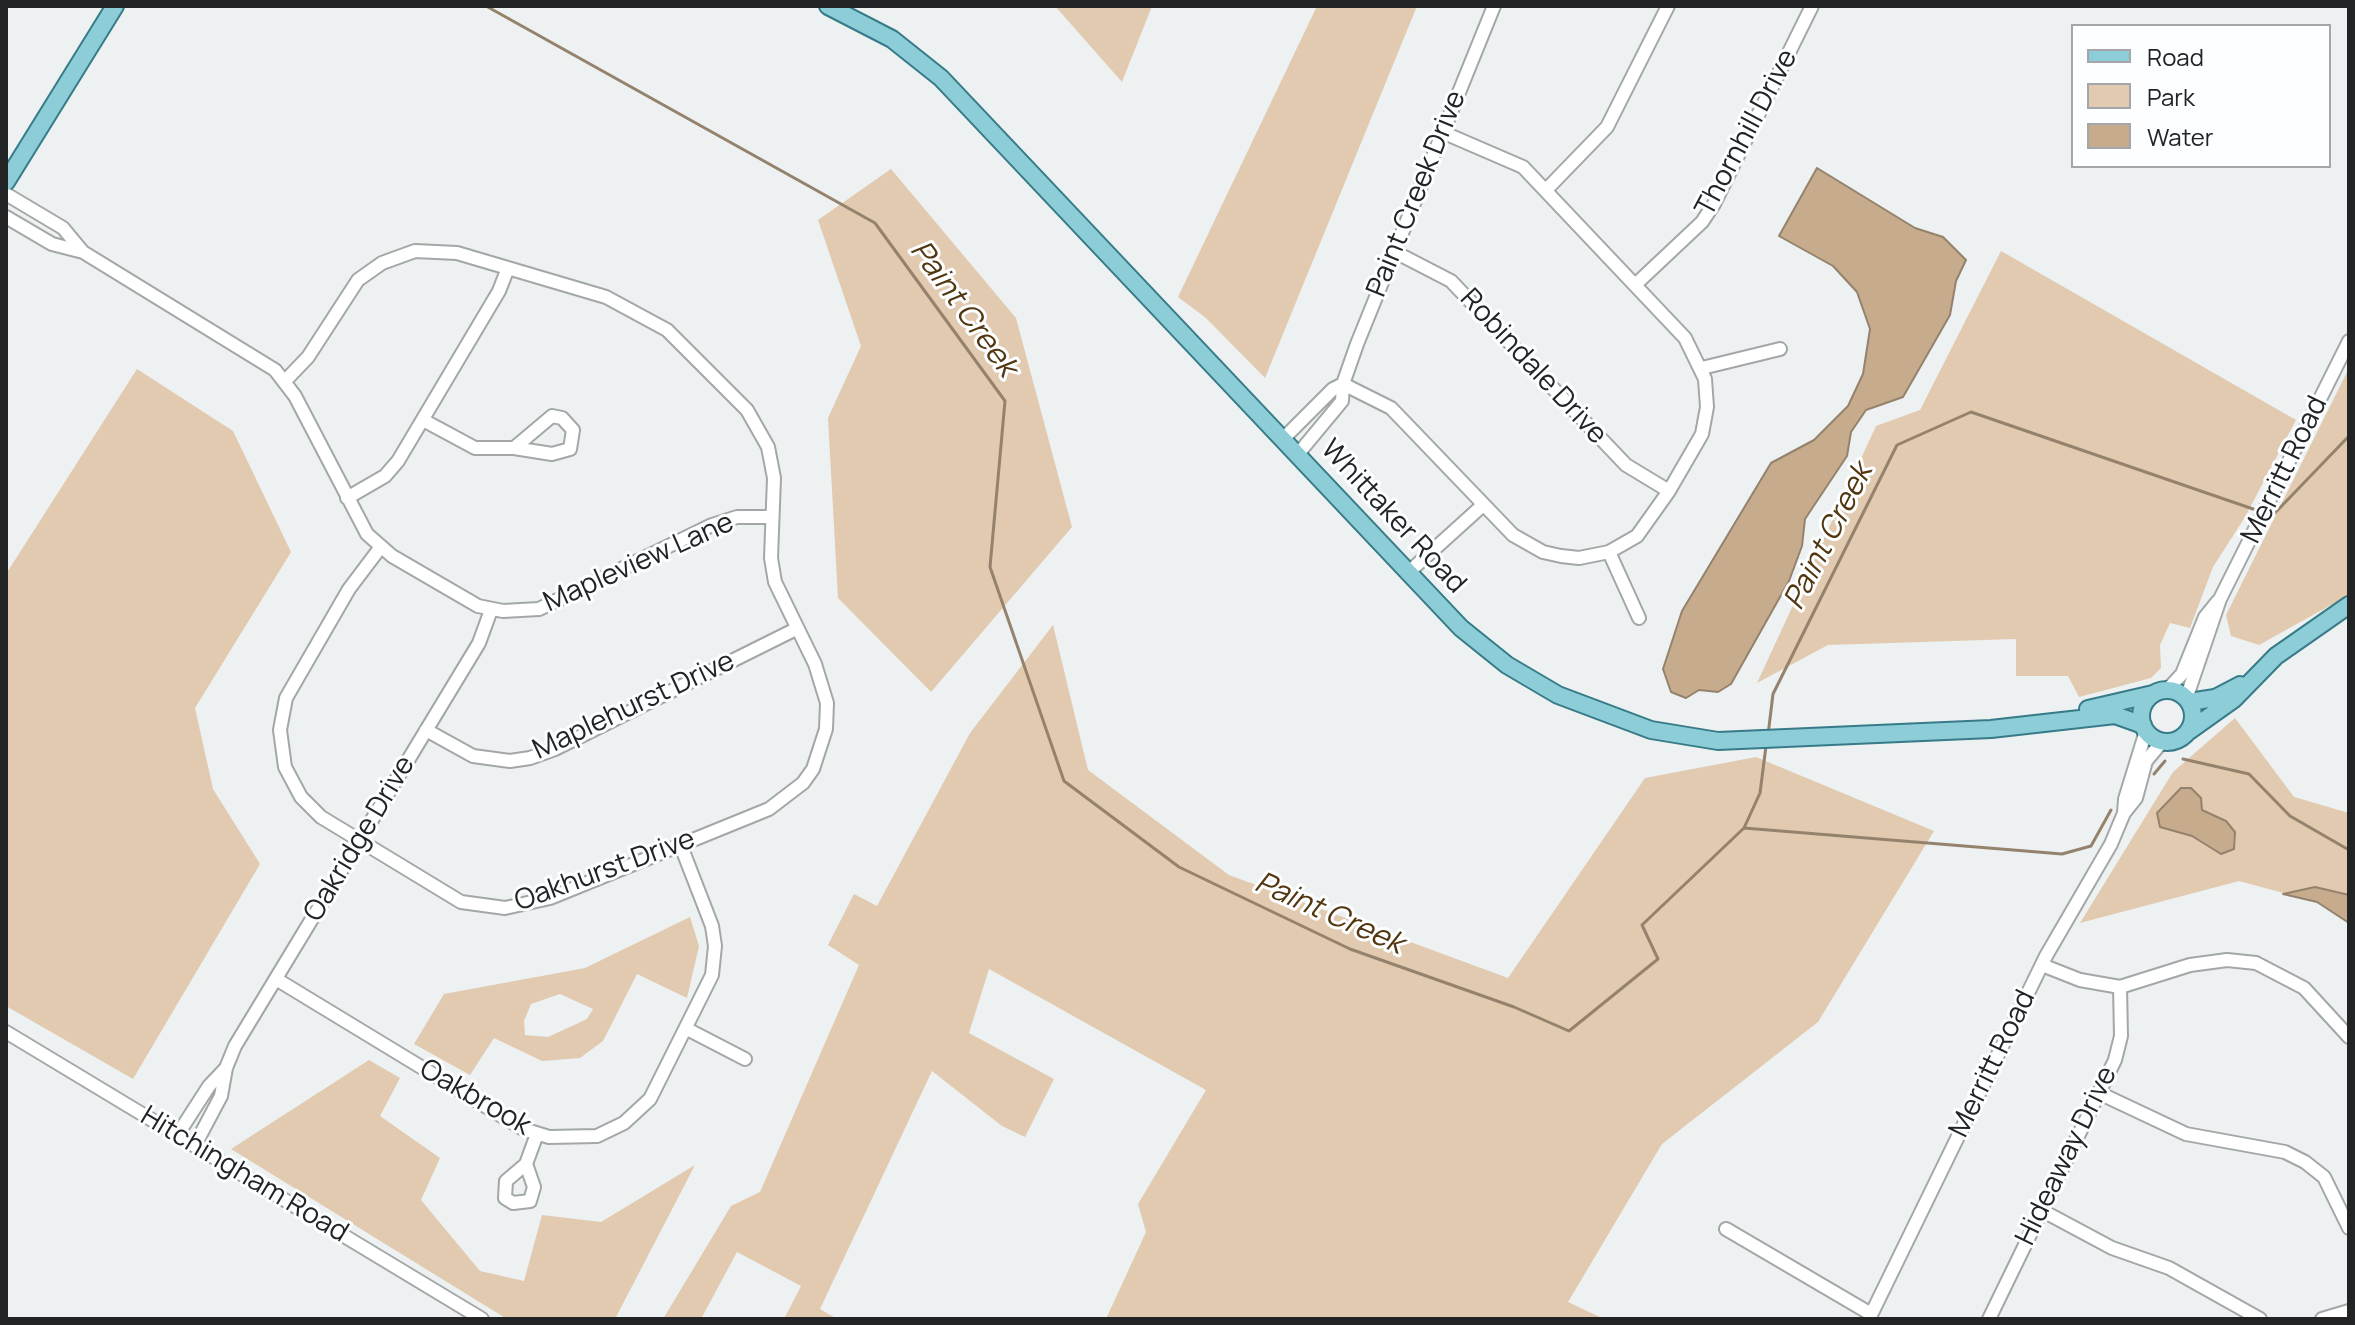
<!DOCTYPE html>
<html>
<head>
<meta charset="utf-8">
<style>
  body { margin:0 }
  #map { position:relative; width:2355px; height:1325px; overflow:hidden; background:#edf1f2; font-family:Manrope,sans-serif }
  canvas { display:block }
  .frame { position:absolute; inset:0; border:8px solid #222324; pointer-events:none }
  .legend { position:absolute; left:2071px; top:24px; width:260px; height:144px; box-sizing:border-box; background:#fcfeff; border:2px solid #a5a6a7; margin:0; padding:10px 14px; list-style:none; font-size:24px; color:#222324 }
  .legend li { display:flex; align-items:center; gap:16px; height:40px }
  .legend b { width:40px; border:2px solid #a5a6a7 }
</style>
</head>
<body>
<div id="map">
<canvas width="2355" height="1325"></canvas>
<div class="frame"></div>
<ul class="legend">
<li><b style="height:10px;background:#8ccdd7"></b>Road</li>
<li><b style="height:22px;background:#e1cab0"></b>Park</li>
<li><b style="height:22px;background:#c6ab8c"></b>Water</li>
</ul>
</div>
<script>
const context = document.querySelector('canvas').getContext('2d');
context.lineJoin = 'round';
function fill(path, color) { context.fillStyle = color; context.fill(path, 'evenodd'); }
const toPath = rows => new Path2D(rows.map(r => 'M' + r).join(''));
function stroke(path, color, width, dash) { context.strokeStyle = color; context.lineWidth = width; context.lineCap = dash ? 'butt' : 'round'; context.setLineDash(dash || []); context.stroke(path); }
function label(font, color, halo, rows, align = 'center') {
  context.font = font + ' Manrope,sans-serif'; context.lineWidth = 6; context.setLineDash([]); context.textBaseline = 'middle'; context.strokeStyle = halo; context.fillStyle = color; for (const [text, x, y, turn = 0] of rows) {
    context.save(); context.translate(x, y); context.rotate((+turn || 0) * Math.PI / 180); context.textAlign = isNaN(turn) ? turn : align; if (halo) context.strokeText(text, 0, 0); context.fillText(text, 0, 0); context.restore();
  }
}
fill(toPath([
  [1055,6,1152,6,1122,82],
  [1317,6,1417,6,1265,378,1206,318,1178,297],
  [891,169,1016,318,1072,527,931,692,838,598,828,418,861,346,818,220],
  [2001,251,2296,420,2245,517,2213,567,2190,628,2170,623,2160,645,2161,668,2151,678,2079,697,2068,676,2016,676,2016,639,1828,645,1757,683,1876,426,1920,410],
  [2349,368,2349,595,2259,645,2231,636,2226,615],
  [137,369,233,431,291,552,195,708,213,789,260,864,133,1079,6,1006,6,574],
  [1053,625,1088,770,1229,875,1508,978,1645,778,1756,757,1934,831,1818,1022,1662,1144,1568,1302,1604,1319,1106,1319,1146,1232,1138,1204,1206,1090,989,969,969,1033,1054,1079,1025,1137,1002,1126,932,1071,820,1309,837,1319,784,1319,801,1286,737,1252,701,1319,663,1319,731,1206,760,1192,859,965,828,945,854,894,877,906,970,733],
  [2235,718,2294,797,2349,813,2349,923,2317,902,2239,881,2080,923,2173,772],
  [690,917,699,946,687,998,637,974,603,1041,580,1058,542,1061,494,1038,470,1075,414,1044,444,994,585,968],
  [560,994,593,1009,587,1019,548,1037,525,1035,524,1021,531,1004],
  [369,1060,400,1078,380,1116,440,1158,421,1200,480,1271,524,1281,542,1215,601,1222,695,1165,615,1319,507,1319,231,1149]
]), '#e1cab0');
const water = toPath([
  [1817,168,1915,228,1943,237,1966,260,1956,281,1950,315,1903,397,1866,410,1851,432,1847,456,1805,519,1802,546,1789,581,1731,684,1718,692,1699,690,1686,698,1671,692,1663,669,1682,611,1771,463,1814,440,1848,406,1863,374,1870,329,1857,292,1833,266,1779,236,1817,168],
  [2181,788,2191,788,2201,798,2202,810,2226,821,2235,832,2234,849,2221,854,2192,836,2160,827,2157,813,2181,788],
  [2315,887,2349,895,2349,923,2317,902,2283,894,2315,887]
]);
fill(water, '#c6ab8c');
stroke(water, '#95826d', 2);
stroke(toPath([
  [486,6,875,223,1005,401,990,567,1064,781,1179,867,1350,949,1514,1007,1569,1031,1658,959,1642,925,1744,828,1760,793,1766,746],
  [2272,516,2349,436],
  [1768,735,1773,694,1897,445,1971,412,2256,510],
  [2183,759,2249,774,2290,816,2349,850],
  [2154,774,2165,761],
  [1744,828,2062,854,2091,846,2111,810]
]), '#95826d', 3);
const minor = toPath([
  [1546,190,1607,127,1668,6],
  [6,194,63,228,83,252,52,244,6,217],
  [1393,251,1451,281,1626,465,1669,491],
  [83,252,275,370,295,396,367,534,392,556,478,606,503,611,539,609,712,525,737,517,772,517],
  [1635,285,1702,222,1714,204,1812,6],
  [1702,368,1780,349],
  [285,381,308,357,358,280,382,263,415,251,457,253,606,297,667,330,747,410,768,447,774,478,771,558,775,582,815,664,827,703,826,729,813,769,803,783,769,809,550,898,505,908,461,902,321,817,301,797,285,767,280,730,286,698,349,589,380,548],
  [1343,384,1391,408,1513,535,1543,552,1561,556,1579,558,1609,552,1637,536,1669,491,1702,434,1707,407,1705,379,1685,338,1523,167,1442,132],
  [423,420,475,448,514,448,552,454,570,449,573,430,562,418,552,416,514,448],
  [1284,438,1333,389,1343,384],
  [1298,454,1342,401,1343,384,1357,344,1494,6],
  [347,498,385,476,398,461,499,291,508,268],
  [1609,552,1639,618],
  [1410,571,1483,505],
  [2167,690,2182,674,2205,617,2218,601],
  [2186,699,2220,599,2349,341],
  [426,730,473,756,510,761,530,758,555,749,796,629],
  [2124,813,2125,799,2146,731],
  [2042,965,2080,980,2120,987,2190,965,2227,960,2256,963,2304,988,2349,1037],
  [276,979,523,1129,549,1137,597,1136,624,1123,650,1099,712,975,715,946,712,926,681,846],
  [687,1029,745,1059],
  [6,1032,482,1319],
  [226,1068,235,1046,479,643,491,610],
  [2099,1093,2186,1134,2285,1152,2305,1162,2324,1177,2349,1228],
  [178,1134,209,1086,226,1068,221,1096,195,1145],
  [526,1164,534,1187,530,1201,513,1203,505,1198,506,1181,526,1164,537,1134],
  [2041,1210,2112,1248,2169,1268,2260,1319],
  [1726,1229,1871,1314],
  [1869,1319,2046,956,2111,844,2124,813,2136,798,2146,761,2162,742],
  [1989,1319,2115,1060,2121,1036,2120,987],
  [2322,1319,2349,1311]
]);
const major = toPath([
  [828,6,892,39,941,78,1461,628,1507,665,1558,695,1651,730,1718,741,1991,729,2115,715,2143,725],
  [6,182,115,6],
  '2141 716a26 26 0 1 1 52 0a26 26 0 1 1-52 0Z',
  [2189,702,2215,698,2240,685],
  [2088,709,2153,694],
  [2189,731,2234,699,2276,656,2349,605]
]);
stroke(minor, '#a3a7a7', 16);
stroke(major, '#367b87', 20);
stroke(minor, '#fff', 12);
stroke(major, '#8ccdd7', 16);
label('28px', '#222324', '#fcfeff', [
  ["Thornhill Drive",1747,133,-62],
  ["Paint Creek Drive",1417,194,-68],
  ["Robindale Drive",1533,367,47],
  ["Merritt Road",2285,470,-64],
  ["Whittaker Road",1393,517,47],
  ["Mapleview Lane",639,563,-24],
  ["Maplehurst Drive",634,706,-25],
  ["Oakridge Drive",360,839,-59],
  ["Oakhurst Drive",605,871,-20],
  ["Merritt Road",1993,1064,-64],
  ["Oakbrook",475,1098,30],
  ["Hideaway Drive",2067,1156,-64],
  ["Hitchingham Road",244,1175,31]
]);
label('italic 30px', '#52360f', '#fcfeff', [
  ["Paint Creek",963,309,54],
  ["Paint Creek",1829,537,-63],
  ["Paint Creek",1329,914,24]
]);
</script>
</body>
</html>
